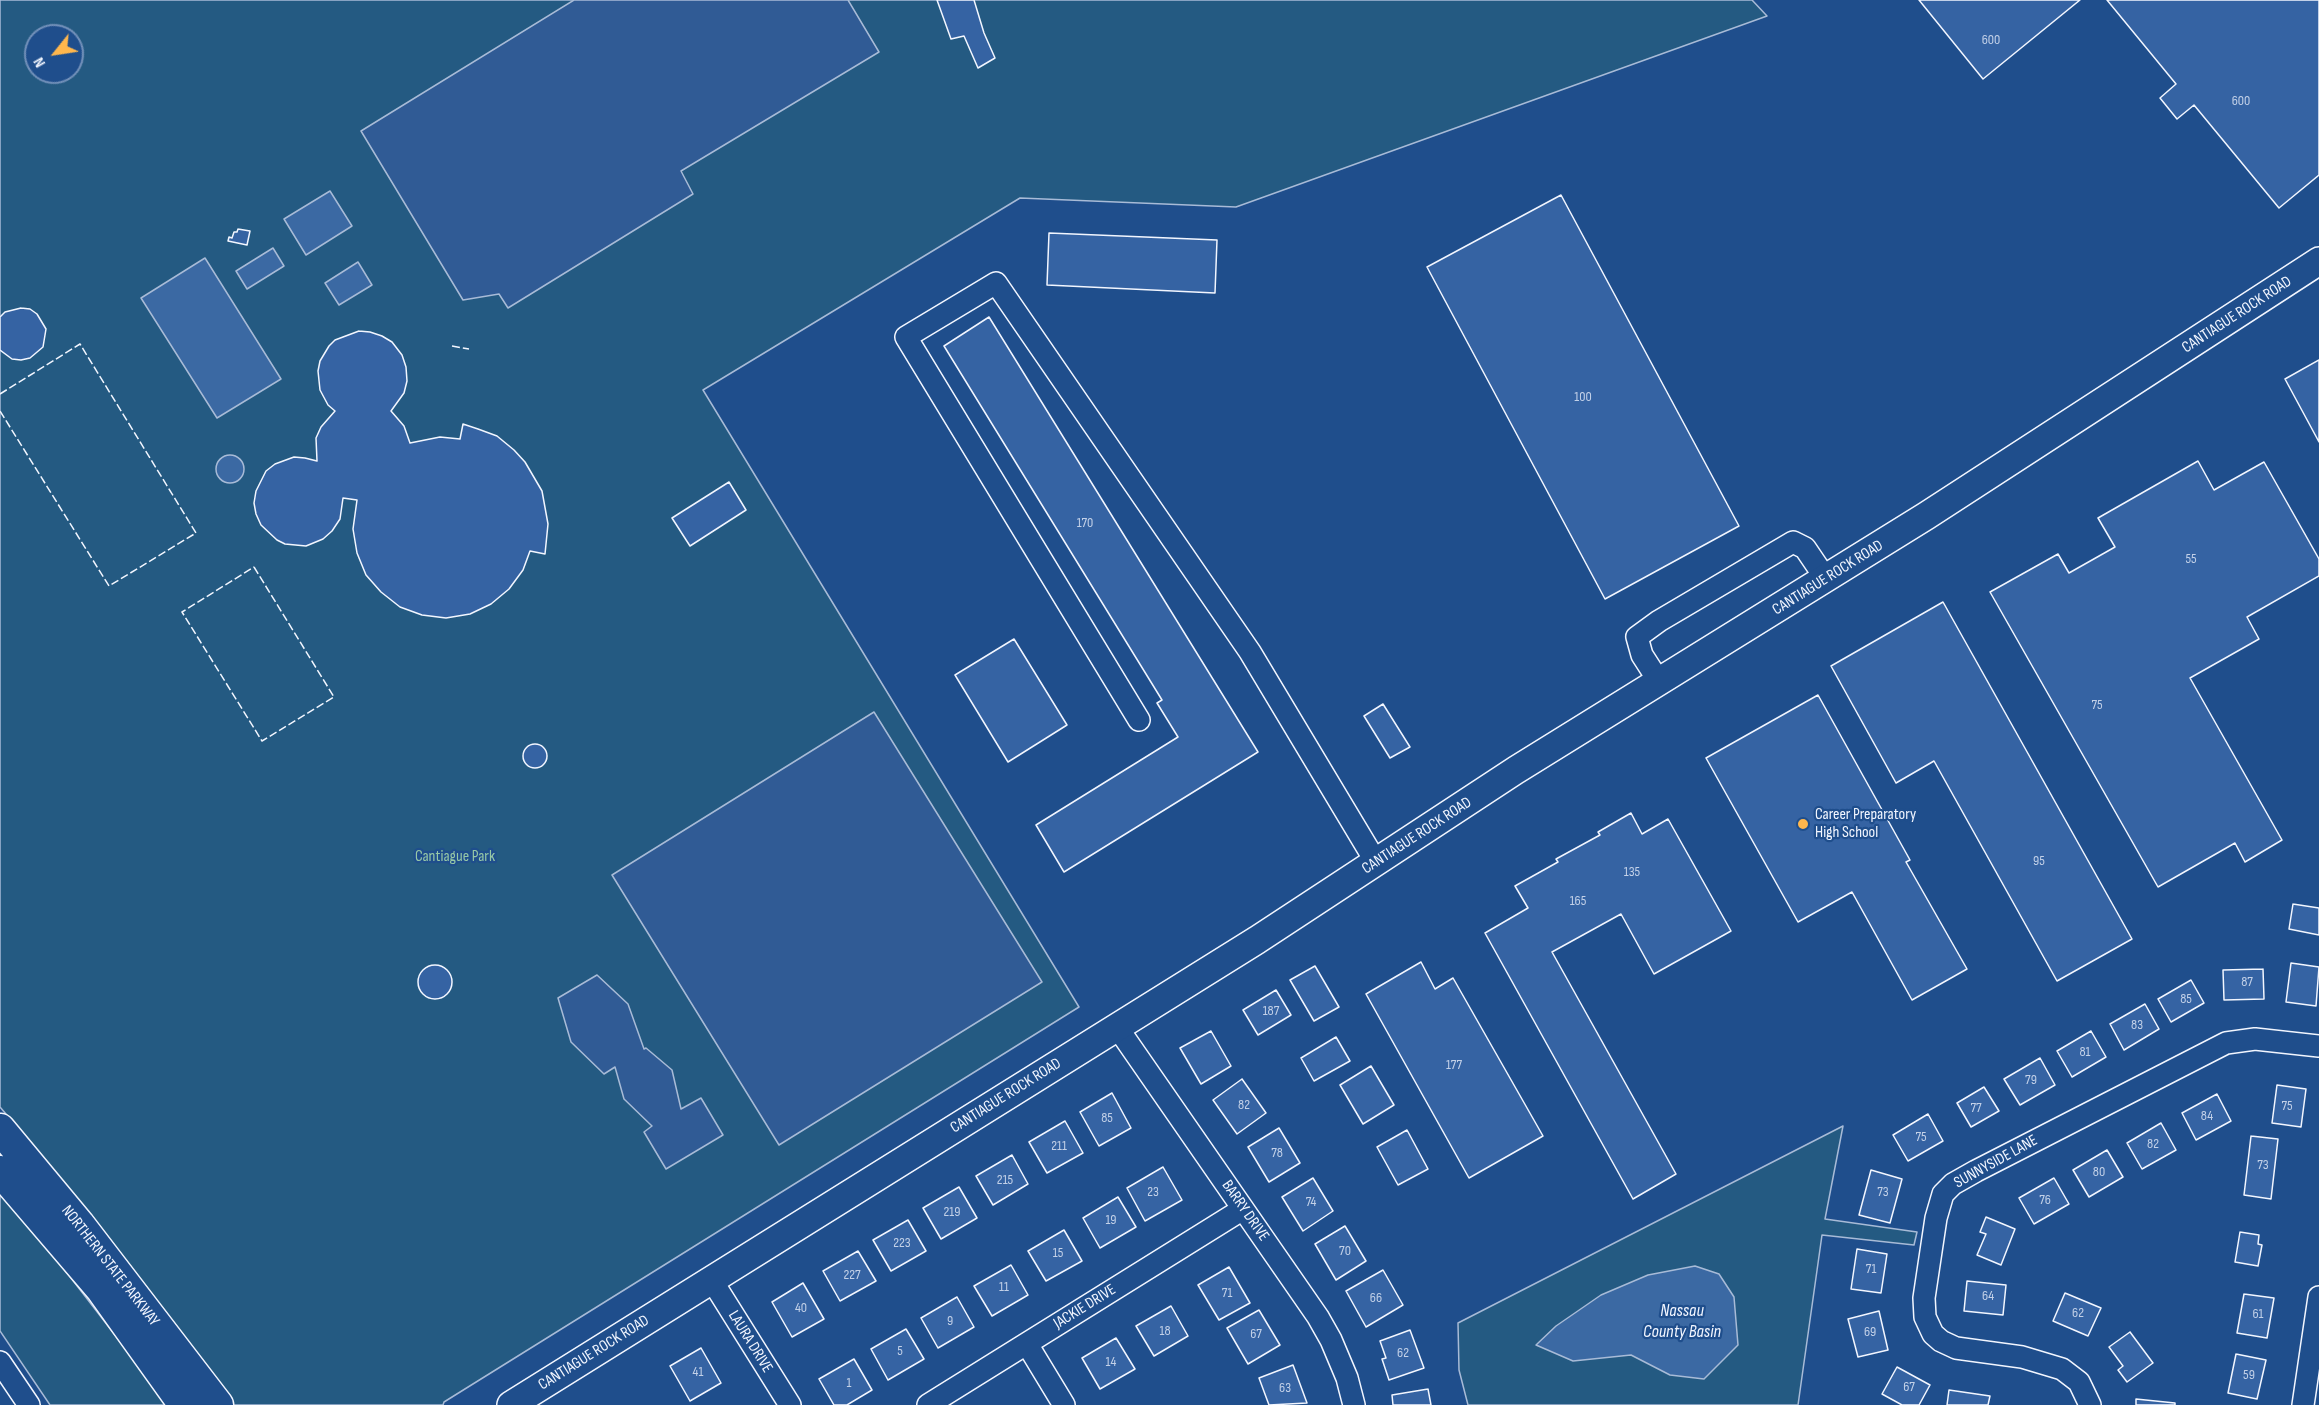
<!DOCTYPE html>
<html>
<head>
<meta charset="utf-8">
<style>
  body { margin:0 }
  #map { position:relative; width:2319px; height:1405px; overflow:hidden; background:#1f4e8c; font-family:"Sofia Sans Condensed",sans-serif }
  canvas { display:block }
  .north { position:absolute; left:24px; top:24px; width:60px; height:60px; box-sizing:border-box; background:#1f4e8c; border:2px solid #7391ba; border-radius:50%; rotate:240deg; font-size:16px; font-weight:700; line-height:24px; text-align:center; color:#f2f6ff }
  .north::after { content:''; display:block; margin:auto; width:21px; height:27px; background:#ffb74d; clip-path:polygon(50% 0,100% 100%,50% 72%,0 100%) }
</style>
</head>
<body>
<div id="map">
<canvas width="2319" height="1405"></canvas>
<div class="north">N</div>
</div>
<script>
const context = document.querySelector('canvas').getContext('2d');
context.lineJoin = 'round';
function fill(path, color) { context.fillStyle = color; context.fill(path, 'evenodd'); }
const toPath = rows => new Path2D(rows.map(r => 'M' + r).join(''));
function stroke(path, color, width, dash) { context.strokeStyle = color; context.lineWidth = width; context.lineCap = dash ? 'butt' : 'round'; context.setLineDash(dash || []); context.stroke(path); }
function label(font, color, halo, rows, align = 'center') {
  context.font = font + ' "Sofia Sans Condensed",sans-serif'; context.lineWidth = 4.5; context.setLineDash([]); context.textBaseline = 'middle'; context.strokeStyle = halo; context.fillStyle = color; for (const [text, x, y, turn = 0] of rows) {
    context.save(); context.translate(x, y); context.rotate((+turn || 0) * Math.PI / 180); context.textAlign = isNaN(turn) ? turn : align; if (halo) context.strokeText(text, 0, 0); context.fillText(text, 0, 0); context.restore();
  }
}
const green = toPath([
  [0,0,1752,0,1767,16,1236,207,1020,198,703,390,1079,1007,444,1402,443,1405,230,1405,186,1341,24,1135,0,1107,0,0],
  [36,36,72,36,72,72,36,72,36,36],
  [1843,1126,1825,1219,1917,1232,1914,1245,1822,1235,1798,1405,1468,1405,1459,1370,1458,1323,1843,1126],
  [0,1188,17,1208,169,1405,50,1405,0,1331,0,1188]
]);
fill(green, '#245a82');
stroke(green, '#a8bbd7', 1.5);
const parking = toPath([
  [574,0,848,0,879,52,681,171,693,194,508,308,499,294,463,300,361,131,574,0],
  [874,712,1042,982,779,1145,612,875,874,712],
  [597,975,628,1004,644,1049,646,1048,672,1070,681,1109,701,1098,723,1135,666,1169,644,1132,652,1126,624,1099,615,1067,604,1074,571,1042,558,998,597,975]
]);
fill(parking, '#305b95');
stroke(parking, '#a8bbd7', 1.5);
const water = toPath([
  [330,191,352,226,306,255,284,219,330,191],
  [273,248,284,266,247,289,236,271,273,248],
  [205,258,281,379,217,418,141,298,205,258],
  [358,262,372,285,339,305,325,283,358,262],
  '216 469a14 14 0 1 1 28 0a14 14 0 1 1-28 0Z',
  [1695,1266,1719,1274,1734,1297,1738,1345,1704,1379,1670,1375,1631,1355,1573,1361,1536,1345,1556,1326,1601,1295,1648,1275,1695,1266]
]);
fill(water, '#3b69a3');
stroke(water, '#a8bbd7', 1.5);
const building = toPath([
  [937,0,974,0,984,33,995,58,978,68,964,36,951,39,937,0],
  [1919,0,2080,0,1983,79,1919,0],
  [2107,0,2319,0,2319,175,2279,208,2194,105,2177,119,2160,98,2176,84,2107,0],
  [1561,195,1739,526,1605,599,1427,267,1561,195],
  [238,229,250,231,247,245,228,241,229,237,232,238,234,232,237,232,238,229],
  [1049,233,1217,240,1215,293,1047,285,1049,233],
  [21,308,30,309,37,314,46,329,43,347,30,358,21,360,12,359,0,350,0,317,5,312,21,308],
  [989,317,1258,752,1064,872,1036,825,1178,737,1157,703,1162,700,944,346,989,317],
  [359,331,370,332,382,336,392,342,402,355,406,367,407,381,404,393,391,411,404,426,410,443,440,437,460,439,463,424,478,429,497,436,514,450,525,462,542,491,548,524,545,554,530,551,523,570,509,589,491,604,470,614,446,618,422,615,400,607,381,592,366,575,357,553,353,529,357,500,343,498,340,519,332,531,323,539,306,546,285,544,277,540,261,525,256,514,254,503,256,491,266,471,275,464,294,457,305,458,317,461,316,438,321,427,335,411,328,405,320,390,318,371,320,361,329,346,335,340,359,331],
  [2319,360,2319,442,2285,379,2319,360],
  [2198,461,2214,490,2264,462,2319,559,2319,576,2247,617,2259,639,2190,678,2282,840,2245,862,2235,843,2158,887,1990,592,2058,554,2069,573,2115,547,2098,518,2198,461],
  [729,482,746,510,690,546,672,518,729,482],
  [1943,602,2132,939,2057,981,1934,761,1896,783,1831,666,1943,602],
  [1014,639,1067,725,1008,762,955,675,1014,639],
  [1818,695,1910,860,1906,862,1967,969,1912,1000,1852,892,1798,922,1706,758,1818,695],
  [1383,704,1410,747,1390,758,1364,716,1383,704],
  '523 756a12 12 0 1 1 24 0a12 12 0 1 1-24 0Z',
  [1631,813,1642,834,1668,819,1731,931,1654,974,1621,914,1552,952,1676,1174,1633,1199,1485,933,1528,908,1515,886,1558,862,1556,859,1600,835,1598,832,1631,813],
  [2293,904,2319,908,2319,935,2289,929,2293,904],
  [1421,962,1435,989,1453,978,1543,1136,1469,1178,1366,994,1421,962],
  [2291,963,2319,967,2316,1006,2286,1002,2291,963],
  '418 982a17 17 0 1 1 34 0a17 17 0 1 1-34 0Z',
  [1315,966,1339,1007,1314,1021,1290,980,1315,966],
  [2263,969,2264,999,2224,1000,2223,970,2263,969],
  [2191,980,2204,1003,2171,1022,2158,999,2191,980],
  [1276,990,1291,1015,1258,1035,1243,1010,1276,990],
  [2145,1004,2159,1029,2124,1050,2110,1024,2145,1004],
  [1211,1031,1231,1066,1201,1084,1180,1048,1211,1031],
  [2091,1031,2106,1057,2072,1077,2057,1051,2091,1031],
  [1336,1037,1350,1061,1314,1081,1301,1058,1336,1037],
  [2040,1058,2055,1085,2020,1105,2004,1079,2040,1058],
  [1371,1066,1394,1105,1363,1124,1340,1085,1371,1066],
  [1242,1079,1266,1113,1237,1134,1213,1100,1242,1079],
  [2277,1085,2306,1089,2301,1127,2272,1123,2277,1085],
  [1984,1087,1999,1111,1971,1127,1957,1103,1984,1087],
  [1112,1093,1131,1128,1099,1146,1080,1112,1112,1093],
  [2217,1094,2231,1121,2196,1140,2182,1113,2217,1094],
  [1928,1114,1943,1141,1908,1161,1893,1135,1928,1114],
  [1065,1121,1083,1153,1047,1173,1029,1142,1065,1121],
  [2161,1123,2176,1150,2142,1169,2127,1143,2161,1123],
  [1279,1128,1300,1163,1269,1182,1248,1147,1279,1128],
  [1407,1130,1428,1169,1398,1185,1377,1147,1407,1130],
  [2251,1136,2278,1139,2271,1199,2244,1195,2251,1136],
  [2107,1150,2123,1177,2089,1197,2073,1170,2107,1150],
  [1012,1155,1028,1184,993,1205,976,1176,1012,1155],
  [1163,1167,1182,1200,1145,1221,1127,1188,1163,1167],
  [1871,1170,1902,1179,1890,1223,1859,1215,1871,1170],
  [1313,1178,1333,1211,1303,1231,1282,1197,1313,1178],
  [2054,1178,2069,1204,2034,1224,2019,1198,2054,1178],
  [959,1187,977,1218,941,1239,923,1208,959,1187],
  [1118,1197,1136,1227,1100,1248,1083,1218,1118,1197],
  [1986,1217,2015,1229,2001,1265,1977,1255,1986,1234,1980,1232,1986,1217],
  [908,1220,926,1251,891,1271,873,1240,908,1220],
  [1345,1226,1366,1261,1336,1280,1315,1244,1345,1226],
  [1064,1230,1082,1261,1046,1281,1028,1251,1064,1230],
  [2240,1232,2259,1235,2258,1244,2262,1245,2258,1266,2235,1262,2240,1232],
  [1857,1249,1887,1254,1881,1293,1851,1289,1857,1249],
  [858,1251,876,1281,840,1301,823,1271,858,1251],
  [1011,1265,1028,1295,992,1316,974,1286,1011,1265],
  [1229,1267,1250,1303,1219,1320,1198,1285,1229,1267],
  [1383,1270,1403,1305,1366,1327,1346,1291,1383,1270],
  [1967,1281,2006,1285,2003,1315,1964,1311,1967,1281],
  [803,1283,824,1319,792,1337,772,1302,803,1283],
  [2065,1293,2101,1308,2088,1336,2053,1321,2065,1293],
  [2244,1294,2274,1298,2267,1338,2237,1333,2244,1294],
  [957,1297,974,1327,938,1348,921,1318,957,1297],
  [1171,1306,1188,1336,1154,1356,1136,1326,1171,1306],
  [1259,1310,1280,1345,1248,1364,1227,1328,1259,1310],
  [1879,1311,1888,1350,1858,1357,1848,1319,1879,1311],
  [906,1329,924,1359,888,1380,871,1349,906,1329],
  [1410,1330,1424,1368,1389,1380,1382,1359,1386,1358,1380,1341,1410,1330],
  [2130,1332,2153,1363,2127,1382,2118,1370,2123,1366,2109,1347,2130,1332],
  [1116,1338,1135,1369,1100,1389,1082,1358,1116,1338],
  [701,1348,721,1383,690,1401,670,1366,701,1348],
  [2236,1354,2266,1360,2257,1399,2228,1393,2236,1354],
  [854,1359,872,1390,847,1405,834,1405,819,1379,854,1359],
  [1293,1365,1307,1403,1269,1405,1259,1378,1293,1365],
  [1897,1367,1930,1385,1919,1405,1902,1405,1882,1394,1897,1367],
  [1428,1389,1431,1405,1393,1405,1392,1395,1428,1389],
  [1949,1390,1990,1396,1988,1405,1947,1405,1949,1390],
  [2136,1399,2175,1403,2175,1405,2136,1405,2136,1399]
]);
fill(building, '#3563a3');
stroke(building, '#f2f6ff', 1.5);
const minor = toPath([
  [1660,683,1642,655,1637,637,1659,621,1793,542,1805,548,1826,579],
  [1139,720,906,337,996,283,1250,652,1376,862],
  [1117,1027,1318,1317,1331,1340,1347,1378,1354,1405],
  [711,1279,790,1405],
  [1027,1344,1064,1405],
  [0,1362,29,1405],
  [928,1405,1243,1209],
  [2090,1405,2079,1382,2062,1369,2022,1357,1956,1348,1941,1341,1933,1334,1925,1317,1924,1298,1936,1218,1943,1194,1953,1184,1976,1171,2226,1043,2255,1039,2319,1046],
  [2303,1405,2319,1297]
]);
const major = toPath([
  [511,1405,1257,940,1516,770,1926,516,2319,261]
]);
const highway = toPath([
  [0,1129,79,1224,218,1405],
  [0,1171,101,1289,184,1405]
]);
stroke(minor, '#f2f6ff', 24);
stroke(major, '#f2f6ff', 30);
stroke(highway, '#f2f6ff', 33);
stroke(minor, '#1f4e8c', 21);
stroke(major, '#1f4e8c', 27);
stroke(highway, '#1f4e8c', 30);
stroke(toPath([
  [452,346,469,349],
  [0,394,80,344,196,533,109,586,0,411],
  [254,567,334,697,262,741,182,612,254,567]
]), '#f2f6ff', 1.5, [8, 3]);
for (const [x, y, r, color] of [
  [1803,824,6,"#ffb74d"]
]) { const dot = new Path2D(); dot.arc(x, y, r, 0, 2 * Math.PI); context.fillStyle = color; context.fill(dot); stroke(dot, '#1f4e8c', 2); }
label('14px', '#c3d1e8', null, [
  ["600",1991,40],
  ["600",2241,101],
  ["100",1583,397],
  ["170",1085,523],
  ["55",2191,559],
  ["75",2097,705],
  ["95",2039,861],
  ["135",1632,872],
  ["165",1578,901],
  ["87",2247,982],
  ["85",2186,999],
  ["187",1271,1011],
  ["83",2137,1025],
  ["81",2085,1052],
  ["177",1454,1065],
  ["79",2031,1080],
  ["82",1244,1105],
  ["75",2287,1106],
  ["77",1976,1108],
  ["84",2207,1116],
  ["85",1107,1118],
  ["75",1921,1137],
  ["82",2153,1144],
  ["211",1059,1146],
  ["78",1277,1153],
  ["73",2263,1165],
  ["80",2099,1172],
  ["215",1005,1180],
  ["23",1153,1192],
  ["73",1883,1192],
  ["76",2045,1200],
  ["74",1311,1202],
  ["219",952,1212],
  ["19",1111,1220],
  ["223",902,1243],
  ["70",1345,1251],
  ["15",1058,1253],
  ["71",1871,1269],
  ["227",852,1275],
  ["11",1004,1287],
  ["71",1227,1293],
  ["64",1988,1296],
  ["66",1376,1298],
  ["40",801,1308],
  ["62",2078,1313],
  ["61",2258,1314],
  ["9",950,1321],
  ["18",1165,1331],
  ["69",1870,1332],
  ["67",1256,1334],
  ["5",900,1351],
  ["62",1403,1353],
  ["14",1111,1362],
  ["41",698,1372],
  ["59",2249,1375],
  ["1",849,1383],
  ["67",1909,1387],
  ["63",1285,1388]
]);
label('16px', '#f2f6ff', '#1f4e8c', [
  ["CANTIAGUE ROCK ROAD",2237,315,-33],
  ["CANTIAGUE ROCK ROAD",1828,578,-32],
  ["CANTIAGUE ROCK ROAD",1417,836,-33],
  ["CANTIAGUE ROCK ROAD",1006,1096,-32],
  ["SUNNYSIDE LANE",1996,1162,-29],
  ["BARRY DRIVE",1245,1211,55],
  ["NORTHERN STATE PARKWAY",110,1266,52],
  ["JACKIE DRIVE",1085,1307,-32],
  ["LAURA DRIVE",750,1342,58],
  ["CANTIAGUE ROCK ROAD",594,1353,-32]
]);
label('16px', '#f2f6ff', '#1f4e8c', [
  ["Career Preparatory",1815,815],
  ["High School",1815,833]
], 'left');
label('16px', '#97c8a6', '#1f4e8c', [
  ["Cantiague Park",455,857]
]);
label('italic 18px', '#f2f6ff', '#1f4e8c', [
  ["Nassau",1682,1311],
  ["County Basin",1682,1332]
]);
</script>
</body>
</html>
